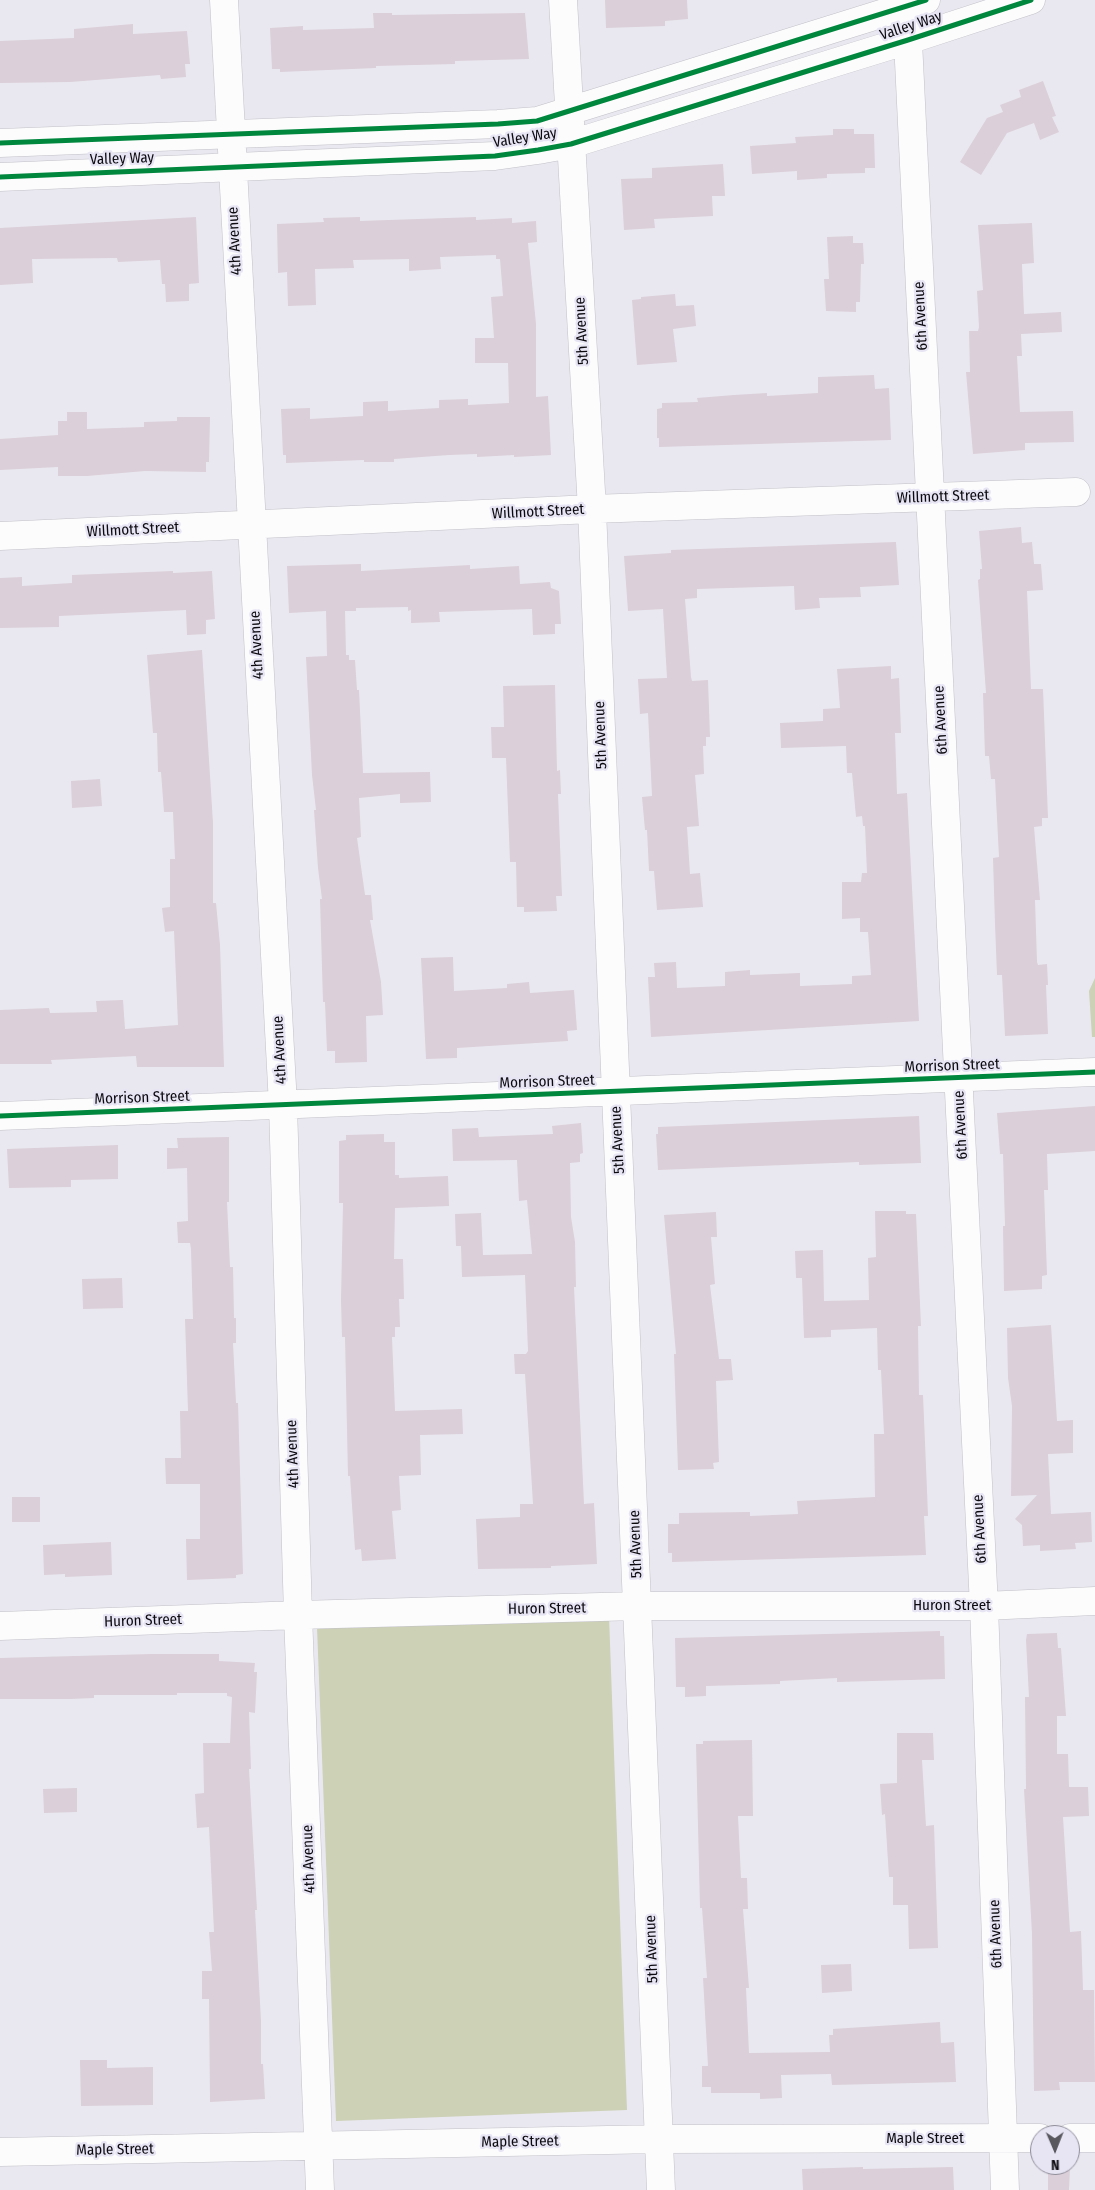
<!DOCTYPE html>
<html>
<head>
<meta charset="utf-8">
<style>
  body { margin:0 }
  #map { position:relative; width:1095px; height:2190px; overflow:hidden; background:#e9e8f0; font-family:"Fira Sans Condensed",sans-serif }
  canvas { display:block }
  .north { position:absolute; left:1030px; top:2125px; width:50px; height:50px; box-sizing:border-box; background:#e7e4f4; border:1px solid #8f8d98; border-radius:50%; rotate:179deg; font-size:14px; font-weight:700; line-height:20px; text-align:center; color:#0c0a0f }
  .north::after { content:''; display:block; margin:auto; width:18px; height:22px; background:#59585e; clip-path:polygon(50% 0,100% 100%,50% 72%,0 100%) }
</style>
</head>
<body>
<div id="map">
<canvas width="1095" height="2190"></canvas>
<div class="north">N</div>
</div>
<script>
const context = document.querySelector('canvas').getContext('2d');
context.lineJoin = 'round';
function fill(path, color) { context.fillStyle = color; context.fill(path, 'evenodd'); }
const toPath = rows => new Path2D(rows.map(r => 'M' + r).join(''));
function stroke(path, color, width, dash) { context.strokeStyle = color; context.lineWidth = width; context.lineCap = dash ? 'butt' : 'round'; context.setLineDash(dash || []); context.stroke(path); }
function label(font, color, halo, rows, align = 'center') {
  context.font = font + ' "Fira Sans Condensed",sans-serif'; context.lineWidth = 4.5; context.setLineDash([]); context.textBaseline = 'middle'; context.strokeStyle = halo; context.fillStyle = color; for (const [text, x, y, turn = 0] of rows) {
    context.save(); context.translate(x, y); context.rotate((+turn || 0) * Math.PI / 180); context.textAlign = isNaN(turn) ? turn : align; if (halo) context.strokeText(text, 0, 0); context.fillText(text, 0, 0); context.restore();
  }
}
fill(toPath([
  [1095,978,1095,1037,1092,1037,1089,991],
  [609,1616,627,2110,336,2121,317,1627]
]), '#cdd1b6');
fill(toPath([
  [605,0,687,0,688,19,665,21,665,26,606,28],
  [373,13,392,13,392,15,525,13,529,59,455,61,455,64,376,66,376,68,280,72,280,69,272,69,270,28,303,26,303,30,374,28],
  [133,24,133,34,187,31,190,64,185,64,186,77,161,79,160,75,70,82,0,83,0,41,74,38,74,29],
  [1043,81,1056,116,1052,117,1059,132,1040,140,1034,123,1007,133,981,175,960,162,987,118,1003,112,1000,105,1021,97,1019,90],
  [833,129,854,129,854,134,874,134,875,168,865,168,865,173,827,174,827,178,797,180,797,171,752,174,750,146,796,143,795,137,833,135],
  [723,164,725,196,712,196,713,216,654,219,655,228,624,230,621,179,652,178,652,168],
  [196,217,199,283,189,284,189,301,166,302,165,284,162,284,160,260,118,262,117,258,32,259,33,283,0,285,0,228],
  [360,217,360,221,476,217,476,220,512,218,512,223,536,221,537,242,528,243,536,324,536,397,548,396,551,455,514,457,514,455,477,457,477,454,449,455,394,459,394,462,364,462,364,460,286,463,286,455,283,455,281,409,310,408,310,419,363,416,363,402,388,401,388,411,439,408,439,400,468,399,468,405,509,403,508,363,475,363,475,338,494,338,491,297,503,296,500,259,496,259,496,255,440,257,441,269,409,271,409,259,353,260,354,268,315,269,316,305,288,306,287,272,278,273,277,224,324,222,323,218],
  [1032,223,1034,263,1022,264,1024,314,1061,312,1062,332,1021,334,1022,356,1017,356,1020,412,1073,411,1074,442,1025,443,1025,450,973,454,966,372,970,372,969,331,978,331,979,327,977,291,983,290,978,225],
  [853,236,853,243,863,243,864,264,861,264,860,302,856,302,856,312,826,311,824,279,829,279,827,237],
  [675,294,676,306,694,305,696,326,673,329,677,362,637,365,632,300,641,299,641,297],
  [874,375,875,389,889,388,891,440,659,447,659,438,657,438,657,409,662,408,662,403,698,402,697,398,734,395,767,393,767,396,818,393,818,377],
  [67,412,87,412,87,429,144,427,144,422,177,421,177,417,210,417,209,462,206,462,206,472,145,471,87,476,58,476,58,467,0,470,0,439,58,435,58,421,67,421],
  [1021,527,1022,543,1032,542,1034,564,1041,564,1043,590,1027,591,1031,689,1043,689,1048,818,1042,818,1042,826,1034,827,1040,900,1035,900,1037,962,1038,965,1047,964,1048,985,1046,985,1048,1034,1005,1036,1002,975,997,975,995,924,993,858,999,857,995,779,991,779,989,756,985,756,983,693,986,693,978,580,980,579,980,569,982,569,979,531],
  [896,542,899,585,860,587,861,597,819,598,820,608,795,610,794,586,697,589,697,598,685,599,691,677,692,681,708,680,710,737,706,737,706,746,703,746,704,774,695,775,699,826,687,827,690,874,700,873,703,907,657,910,654,871,649,871,647,830,645,830,642,797,652,796,648,713,640,714,638,679,667,678,663,609,628,611,624,556,671,553,671,550],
  [361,564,361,571,470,565,470,569,519,566,520,584,550,582,551,588,559,591,561,624,555,624,555,634,533,635,532,609,439,612,440,622,411,623,411,610,408,611,408,607,356,608,356,611,345,611,346,655,349,655,349,660,355,660,357,690,359,690,363,773,430,772,431,802,400,803,400,794,359,798,361,837,357,838,365,895,371,895,373,920,370,920,381,982,383,1015,366,1016,367,1062,335,1063,335,1051,327,1051,325,1002,323,1002,320,899,322,899,318,868,314,810,316,810,312,775,306,657,327,656,326,611,289,613,287,566],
  [173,571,173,573,212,571,215,619,206,620,206,634,187,635,186,610,59,616,59,627,0,628,0,578,22,577,22,586,72,583,72,575],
  [202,650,213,823,213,903,216,903,220,945,224,1067,137,1067,136,1056,51,1060,52,1064,0,1064,0,1010,49,1008,50,1013,97,1012,96,1001,123,1000,125,1029,178,1025,174,931,165,932,162,908,170,907,170,859,175,859,173,812,164,812,161,772,158,772,157,733,153,733,147,655],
  [891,666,891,679,899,678,901,733,895,733,897,794,907,793,919,1021,651,1037,648,977,655,977,654,963,676,962,677,988,725,986,725,972,750,970,750,975,800,973,800,986,852,984,852,976,871,975,868,932,860,932,860,918,842,919,842,882,861,882,862,873,867,873,865,826,863,826,862,816,856,817,852,773,847,773,846,746,781,748,780,723,823,721,823,709,840,708,837,669],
  [555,685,557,771,560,770,561,794,558,794,562,896,556,896,557,911,524,912,524,907,517,907,516,862,510,862,506,758,492,758,491,727,504,727,503,686],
  [100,779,102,806,72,808,71,781],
  [453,957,454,991,507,988,507,984,529,982,530,993,574,990,577,1030,567,1031,568,1041,457,1048,457,1058,426,1059,421,958],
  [1095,1106,1095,1151,1047,1154,1048,1190,1044,1190,1047,1275,1042,1276,1042,1289,1004,1291,1003,1226,1005,1226,1003,1154,1000,1154,997,1113],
  [919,1116,921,1163,859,1165,859,1162,658,1170,656,1134,658,1134,658,1127],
  [581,1123,583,1153,580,1154,580,1162,570,1163,571,1217,575,1242,576,1287,574,1287,584,1504,594,1503,597,1564,551,1566,551,1568,478,1569,476,1519,520,1517,520,1504,533,1504,525,1374,515,1374,514,1354,526,1354,528,1351,525,1275,462,1277,461,1246,456,1246,455,1214,481,1213,483,1255,532,1254,527,1200,519,1201,517,1160,453,1161,452,1129,478,1128,479,1137,553,1134,552,1126],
  [384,1134,384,1142,395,1142,395,1175,399,1175,399,1178,448,1176,449,1206,395,1208,394,1259,403,1259,404,1299,399,1299,400,1327,395,1327,395,1337,392,1337,395,1411,462,1409,463,1434,420,1435,421,1475,399,1476,401,1510,392,1511,396,1559,362,1561,361,1549,355,1550,350,1476,348,1476,345,1337,342,1337,341,1300,343,1203,339,1203,339,1141,346,1140,346,1135],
  [229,1137,229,1202,227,1202,230,1267,233,1267,234,1318,236,1318,236,1343,233,1343,236,1403,238,1403,243,1574,236,1575,236,1578,187,1580,186,1539,200,1539,200,1484,166,1484,165,1458,181,1458,180,1411,188,1411,185,1319,193,1319,191,1249,190,1243,178,1243,177,1222,188,1221,187,1168,167,1169,167,1148,178,1148,177,1138],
  [118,1145,118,1179,71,1180,71,1187,9,1188,7,1149],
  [875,1211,906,1211,906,1214,916,1214,921,1326,918,1326,919,1395,923,1395,927,1490,928,1516,924,1516,926,1555,672,1562,672,1553,668,1553,668,1524,679,1524,679,1513,750,1512,750,1516,798,1514,797,1501,875,1497,874,1434,884,1434,881,1370,878,1370,877,1328,831,1330,831,1337,804,1338,802,1278,796,1278,795,1251,823,1250,824,1301,869,1300,868,1258,876,1257],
  [716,1212,717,1237,711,1237,715,1284,710,1285,719,1359,731,1359,733,1380,716,1381,719,1462,713,1463,714,1469,678,1470,674,1354,676,1354,664,1215],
  [122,1278,123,1308,83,1309,82,1279],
  [1051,1325,1057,1421,1073,1420,1073,1453,1048,1454,1051,1514,1091,1512,1092,1542,1075,1543,1076,1549,1040,1551,1040,1545,1023,1546,1022,1525,1015,1519,1037,1495,1011,1496,1012,1406,1008,1378,1007,1328],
  [12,1497,40,1497,40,1522,12,1522],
  [111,1542,112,1575,65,1577,65,1574,44,1575,43,1545],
  [940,1631,940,1636,944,1636,945,1679,837,1682,837,1678,780,1681,780,1684,706,1686,706,1696,685,1697,685,1687,676,1687,675,1638],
  [1057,1633,1058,1648,1061,1648,1066,1716,1057,1716,1057,1754,1068,1754,1069,1787,1088,1787,1089,1816,1063,1817,1070,1932,1081,1931,1083,1990,1094,1990,1095,2082,1059,2082,1060,2090,1034,2091,1032,1934,1024,1789,1026,1789,1025,1697,1029,1697,1026,1640,1027,1634],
  [152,1654,219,1654,219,1661,255,1663,254,1672,257,1672,255,1713,249,1712,251,1769,249,1769,257,1910,255,1910,261,2021,261,2064,263,2064,265,2099,210,2102,209,1999,202,1999,202,1971,212,1971,209,1932,214,1932,209,1827,197,1828,195,1794,204,1793,203,1743,230,1743,232,1697,227,1696,227,1693,177,1693,177,1695,94,1695,94,1698,70,1699,0,1699,0,1658],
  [897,1733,933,1733,934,1760,922,1760,926,1826,934,1825,938,1948,909,1949,908,1905,893,1905,893,1877,889,1877,885,1814,882,1815,880,1784,897,1783],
  [752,1740,753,1816,738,1816,741,1878,747,1878,748,1909,743,1909,749,1988,746,1988,749,2053,830,2052,829,2035,833,2035,833,2029,940,2022,941,2043,954,2042,956,2082,832,2085,831,2074,781,2075,782,2098,760,2099,760,2093,711,2093,711,2087,702,2087,702,2066,708,2066,703,1978,707,1978,702,1908,700,1908,696,1744,703,1744,703,1741],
  [77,1788,77,1812,44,1813,43,1789],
  [851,1964,852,1991,822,1993,821,1965],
  [80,2060,107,2060,107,2068,153,2067,153,2105,81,2106],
  [863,2167,863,2169,953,2167,954,2190,803,2190,802,2169],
  [1048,2168,1070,2168,1069,2190,1048,2190]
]), '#dbcfd9');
const minor = toPath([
  [224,0,283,1105,298,1615,320,2190],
  [563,0,592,509,661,2190],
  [906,0,984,1606,1005,2190],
  [0,143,498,124,537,121,926,0],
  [0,177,495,156,538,150,571,144,908,40,1031,0],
  [0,536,592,509,1076,492],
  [0,1116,1095,1072],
  [0,1626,298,1615,638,1606,984,1606,1095,1601],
  [1070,2138,1095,2138],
  [0,2152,659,2139,1040,2138]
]);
stroke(minor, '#c2c0c7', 29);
stroke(minor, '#fcfcfd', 28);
stroke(toPath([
  [0,143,498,124,537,121,926,0],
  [0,177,495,156,538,150,571,144,908,40,1031,0],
  [0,1116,1095,1072]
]), '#00873e', 5);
label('15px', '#0c0a0f', '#e7e4f4', [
  ["Valley Way",911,26,-18],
  ["Valley Way",525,138,-9],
  ["Valley Way",122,159,-2],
  ["4th Avenue",235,241,-93],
  ["6th Avenue",921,316,-93],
  ["5th Avenue",582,331,-93],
  ["Willmott Street",943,497,-2],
  ["Willmott Street",538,512,-3],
  ["Willmott Street",133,530,-3],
  ["4th Avenue",257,645,-93],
  ["6th Avenue",941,720,-93],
  ["5th Avenue",601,735,-92],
  ["4th Avenue",280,1050,-93],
  ["Morrison Street",952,1066,-2],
  ["Morrison Street",547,1082,-2],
  ["Morrison Street",142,1098,-2],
  ["6th Avenue",961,1125,-93],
  ["5th Avenue",618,1140,-93],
  ["4th Avenue",293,1454,-92],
  ["6th Avenue",980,1529,-93],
  ["5th Avenue",636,1544,-92],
  ["Huron Street",952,1606],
  ["Huron Street",547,1609,-1],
  ["Huron Street",143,1621,-2],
  ["4th Avenue",309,1859,-92],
  ["6th Avenue",996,1934,-92],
  ["5th Avenue",652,1949,-92],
  ["Maple Street",925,2139],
  ["Maple Street",520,2142,-1],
  ["Maple Street",115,2150,-1]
]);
</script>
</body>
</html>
